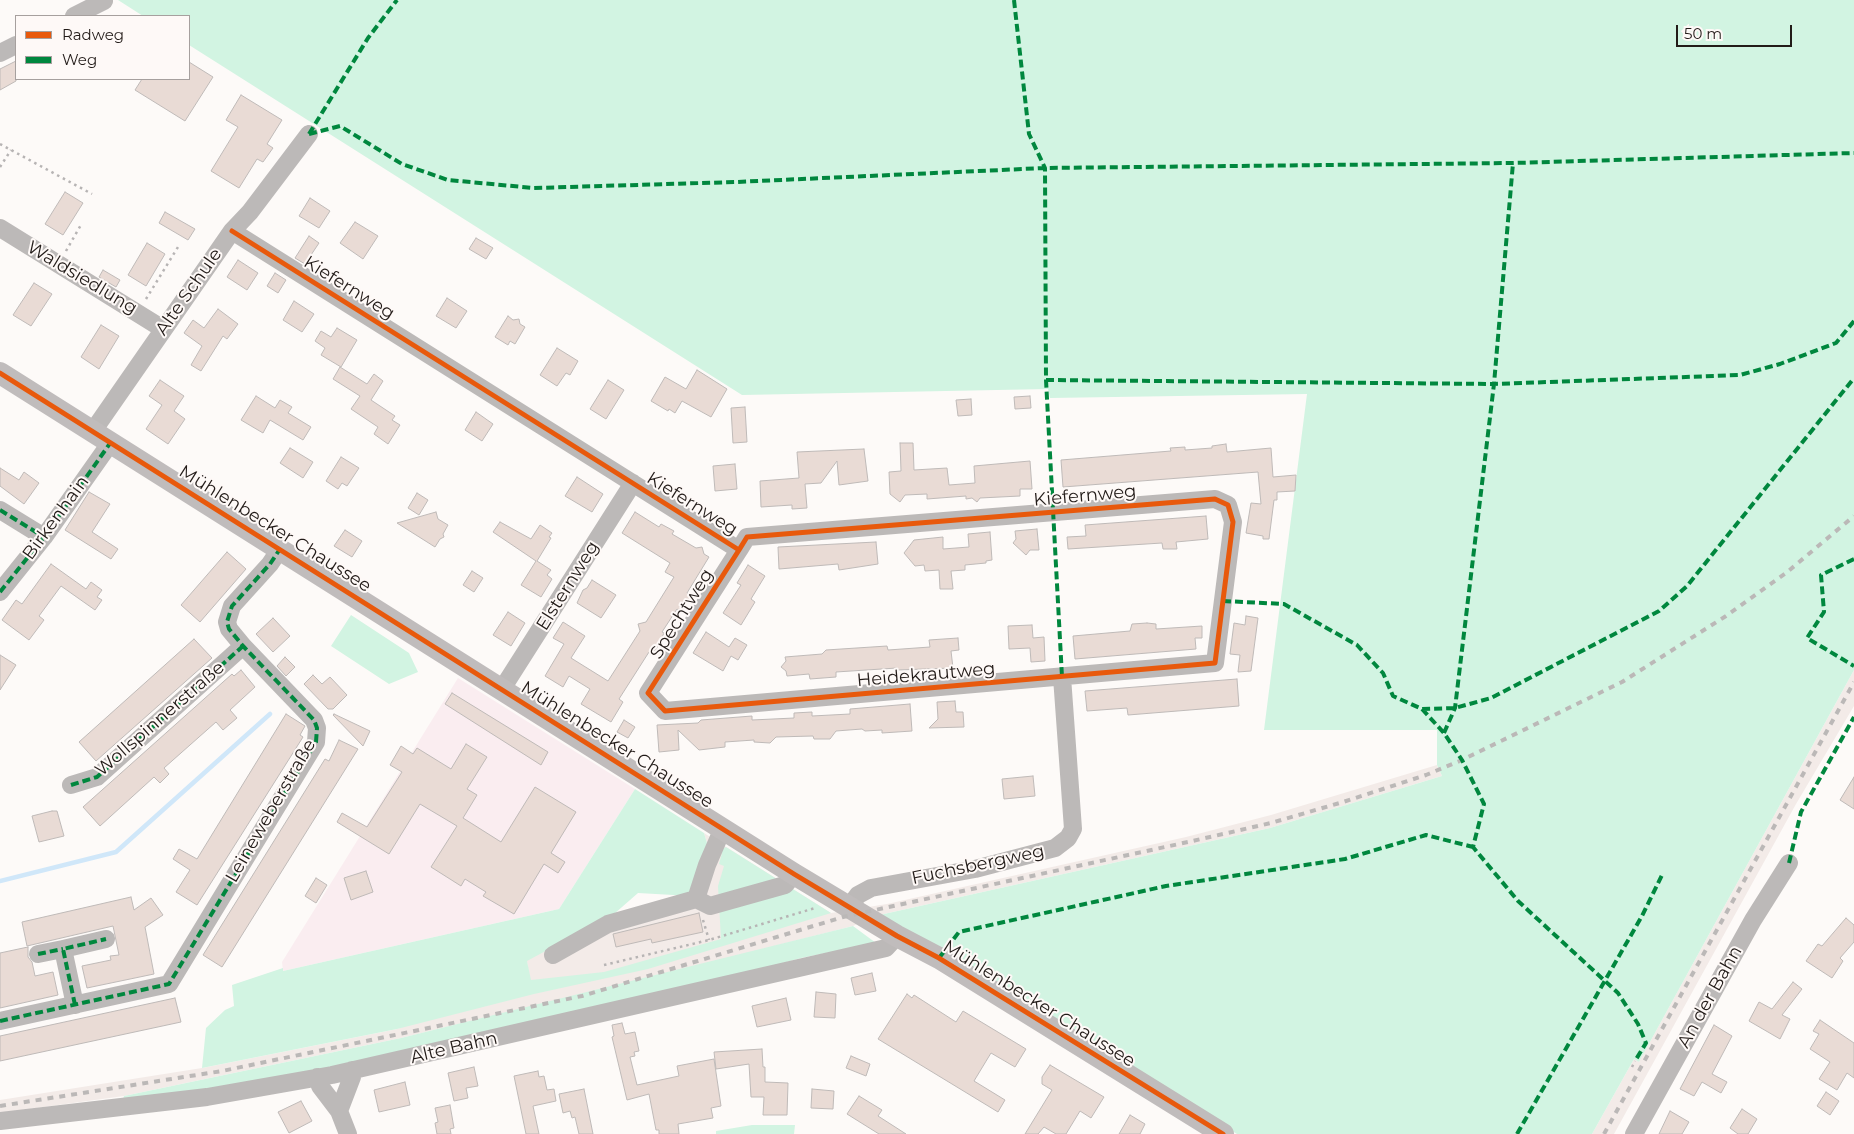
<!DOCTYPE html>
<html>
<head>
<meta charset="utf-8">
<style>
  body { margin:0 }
  #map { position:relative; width:1854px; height:1134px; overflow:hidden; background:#fdfaf8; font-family:Montserrat,sans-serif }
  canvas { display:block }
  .legend { position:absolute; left:15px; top:15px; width:175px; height:65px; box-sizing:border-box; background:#fef9f7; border:1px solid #a6a09e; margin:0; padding:6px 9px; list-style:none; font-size:15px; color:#221b18 }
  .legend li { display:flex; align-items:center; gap:10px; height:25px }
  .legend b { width:25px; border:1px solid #a6a09e }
  .scale { position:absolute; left:1676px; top:25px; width:116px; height:22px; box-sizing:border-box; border:2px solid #221b18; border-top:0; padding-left:6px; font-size:15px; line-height:18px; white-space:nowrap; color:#221b18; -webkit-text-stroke:4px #fef9f7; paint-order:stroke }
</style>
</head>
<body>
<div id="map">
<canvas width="1854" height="1134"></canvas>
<ul class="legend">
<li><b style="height:6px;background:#e8590c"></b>Radweg</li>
<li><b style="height:6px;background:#00873e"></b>Weg</li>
</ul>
<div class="scale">50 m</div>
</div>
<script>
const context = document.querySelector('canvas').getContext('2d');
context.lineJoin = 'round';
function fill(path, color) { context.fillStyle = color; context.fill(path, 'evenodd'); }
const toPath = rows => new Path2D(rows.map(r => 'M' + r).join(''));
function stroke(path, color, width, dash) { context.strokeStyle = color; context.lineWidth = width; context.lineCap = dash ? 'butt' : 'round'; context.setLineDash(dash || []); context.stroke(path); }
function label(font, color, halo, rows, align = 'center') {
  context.font = font + ' Montserrat,sans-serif'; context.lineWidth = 4; context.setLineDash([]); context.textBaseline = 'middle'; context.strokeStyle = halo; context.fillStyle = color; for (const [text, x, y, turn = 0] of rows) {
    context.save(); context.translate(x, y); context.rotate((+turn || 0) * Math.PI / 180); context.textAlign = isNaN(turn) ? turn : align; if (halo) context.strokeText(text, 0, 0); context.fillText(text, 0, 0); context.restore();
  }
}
fill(toPath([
  [458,678,635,789,559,909,283,971,282,962]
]), '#faedf0');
fill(toPath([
  [1854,670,1854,706,1796,804,1614,1134,1592,1134,1634,1059,1639,1062],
  [1437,765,1442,776,1270,828,875,916,853,926,633,982,401,1038,124,1096,0,1113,0,1100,202,1068,397,1029,530,980,525,950,691,896,707,843,704,833,831,913,887,904,1186,837,1271,815]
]), '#f3ebe8');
fill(toPath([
  [118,0,1854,0,1854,670,1639,1062,1634,1059,1592,1134,1237,1134,957,959,875,916,1270,828,1442,776,1437,765,1437,730,1264,730,1307,394,1050,398,1048,389,742,395,189,45,189,16,143,16],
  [351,615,409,653,418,672,389,684,331,646],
  [635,789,704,833,707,843,691,896,638,893,614,914,527,961,531,980,604,972,721,939,718,886,724,866,719,864,722,853,719,851,726,847,831,913,648,969,534,994,397,1029,202,1068,206,1028,225,1010,234,1006,232,985,283,968,283,971,559,909],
  [853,926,876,943,801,958,732,977,331,1072,122,1102,124,1096,401,1038],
  [752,1125,795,1125,794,1134,716,1134,716,1131]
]), '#d2f4e2');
stroke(toPath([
  [0,881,116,852,270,714]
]), '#d0e7f9', 4.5);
const building = toPath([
  [16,61,16,81,0,90,0,69,16,61],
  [189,62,213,77,185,121,135,90,142,79,189,79,189,62],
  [241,95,282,120,267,144,273,148,263,162,257,159,239,188,211,171,238,127,226,120,241,95],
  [65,192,83,203,63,235,45,224,65,192],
  [310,198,330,211,319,228,299,216,310,198],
  [165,212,195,229,188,240,159,223,165,212],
  [355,222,378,236,363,259,340,243,355,222],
  [309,236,319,243,305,264,295,258,309,236],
  [476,238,493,248,486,259,469,249,476,238],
  [147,243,165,254,146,286,128,275,147,243],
  [238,260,258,273,247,290,227,277,238,260],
  [103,270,120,280,116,287,99,277,103,270],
  [275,273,286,280,278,293,267,286,275,273],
  [34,283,52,294,31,326,13,315,34,283],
  [447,298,467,311,456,328,436,316,447,298],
  [294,301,314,314,302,332,283,320,294,301],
  [218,309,238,324,227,339,223,336,201,371,191,365,202,346,184,333,193,320,204,328,218,309],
  [508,316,513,320,519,319,520,324,525,327,515,344,510,341,508,345,495,337,508,316],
  [101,325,119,336,99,369,81,357,101,325],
  [337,328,357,340,341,367,321,355,325,348,315,341,321,331,331,337,337,328],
  [557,348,578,361,570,375,566,373,557,386,540,375,557,348],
  [340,367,367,384,374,374,383,381,371,400,395,416,392,420,400,425,388,444,374,434,378,427,351,409,360,396,333,379,340,367],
  [697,370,727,389,711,417,682,401,675,413,669,409,668,411,651,401,665,377,686,389,697,370],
  [160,380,184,396,174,411,185,419,168,444,146,429,162,405,149,396,160,380],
  [608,380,624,390,606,419,590,409,608,380],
  [256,396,275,408,280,400,292,407,288,413,311,427,303,440,270,420,263,433,241,420,256,396],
  [1030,396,1031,408,1015,409,1014,397,1030,396],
  [971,399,972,415,958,416,956,400,971,399],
  [745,407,747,442,733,443,731,408,745,407],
  [476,412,493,424,482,441,465,430,476,412],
  [900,443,913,443,914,470,947,468,949,485,975,483,974,466,1030,461,1032,489,1020,489,1020,496,980,498,977,502,972,498,966,499,966,496,927,499,927,494,905,495,900,502,890,494,889,472,901,471,900,443],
  [1226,444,1227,452,1271,448,1273,477,1296,475,1295,491,1277,492,1277,500,1274,500,1269,539,1263,539,1263,536,1246,533,1251,503,1261,504,1258,472,1063,487,1061,460,1171,451,1170,448,1185,447,1185,450,1212,448,1212,446,1226,444],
  [290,448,313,462,303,478,280,463,290,448],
  [864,449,868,481,839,485,837,461,821,483,805,484,807,508,792,509,792,505,761,507,760,481,799,478,797,452,864,449],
  [341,457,359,468,347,486,342,483,338,489,326,481,341,457],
  [735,464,737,489,715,491,713,466,735,464],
  [0,468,19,480,24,472,39,483,24,504,0,486,0,468],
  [577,477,603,494,592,512,565,496,577,477],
  [89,492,110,504,92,532,118,549,111,559,65,530,89,492],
  [417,493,428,500,419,515,408,508,417,493],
  [436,512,438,519,448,525,443,534,444,537,440,539,435,547,397,523,436,512],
  [635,512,659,527,661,524,674,531,672,534,696,548,702,547,704,554,709,557,687,593,691,596,681,612,677,609,662,632,664,633,656,650,649,652,619,699,623,702,611,722,581,704,590,689,569,676,563,687,545,676,564,644,553,638,563,622,585,636,571,658,608,681,640,631,638,624,646,622,674,577,665,572,670,563,622,533,635,512],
  [1206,516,1208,539,1176,542,1177,549,1163,549,1162,543,1068,549,1067,537,1086,536,1085,525,1206,516],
  [500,522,531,539,540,525,552,533,549,537,551,538,537,561,551,570,547,575,552,579,541,597,521,585,536,561,493,532,500,522],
  [1037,529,1039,550,1030,550,1026,555,1013,543,1016,539,1015,531,1037,529],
  [345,530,362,541,352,557,334,546,345,530],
  [990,532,992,560,986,561,986,563,965,565,965,570,951,571,953,589,940,589,939,570,925,571,924,565,915,566,904,553,914,540,943,537,943,549,969,547,968,534,990,532],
  [876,542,878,564,839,570,838,564,779,569,778,547,876,542],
  [227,552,246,569,200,622,181,605,227,552],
  [51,564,86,589,91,582,102,590,97,597,102,600,95,610,61,586,39,616,44,620,29,640,2,620,16,600,22,604,51,564],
  [748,565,765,576,751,599,755,602,741,625,723,613,741,585,737,583,748,565],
  [472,571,483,578,474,592,463,585,472,571],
  [592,580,616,595,601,618,577,603,583,590,587,588,592,580],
  [508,612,525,623,511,646,493,635,508,612],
  [1246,616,1258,618,1251,671,1238,672,1240,655,1230,654,1234,623,1245,625,1246,616],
  [273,618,290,636,273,652,256,634,273,618],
  [1147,623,1156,624,1156,629,1202,626,1202,638,1195,638,1196,649,1075,659,1073,636,1130,631,1132,624,1147,623],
  [1032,625,1033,638,1044,637,1045,661,1031,662,1030,648,1009,649,1008,626,1032,625],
  [706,632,729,647,735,638,747,645,738,660,731,656,723,671,693,653,706,632],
  [958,638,959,650,951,651,953,668,897,670,897,668,836,672,836,677,810,679,809,674,787,676,786,671,781,667,786,661,785,657,822,654,826,650,887,646,888,650,930,647,929,640,958,638],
  [194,639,212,658,96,761,79,742,194,639],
  [0,655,16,665,0,690,0,655],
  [285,657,295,667,286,676,277,666,285,657],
  [241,670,255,687,230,710,237,718,223,730,216,722,164,768,169,774,160,783,154,777,100,826,83,807,232,674,234,676,241,670],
  [313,675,322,684,330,677,347,695,333,709,328,709,304,684,313,675],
  [1237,679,1239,706,1128,715,1127,708,1087,711,1085,691,1237,679],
  [452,693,548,752,541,765,445,704,452,693],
  [955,701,956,712,963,712,964,727,929,728,938,719,937,702,955,701],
  [910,704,912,731,882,733,882,730,865,731,862,729,836,731,830,739,814,739,813,736,776,737,770,743,754,742,754,740,725,742,725,747,699,750,678,730,679,750,659,752,657,725,698,723,701,720,752,716,752,720,794,718,794,713,812,712,812,716,850,714,850,709,910,704],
  [286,714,305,726,300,735,303,737,197,905,176,892,190,870,173,859,179,849,197,859,286,714],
  [334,714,370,731,363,746,333,715,334,714],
  [624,720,635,727,628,738,617,732,624,720],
  [339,740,358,749,222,967,203,955,325,759,329,761,339,740],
  [466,744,487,757,467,789,477,795,463,818,501,842,535,787,576,812,551,853,565,862,558,873,544,864,514,914,483,896,486,892,465,879,461,886,431,867,457,826,420,804,389,854,337,822,342,813,367,827,402,772,390,765,401,746,413,754,417,748,451,769,466,744],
  [1033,776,1035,796,1004,799,1002,779,1033,776],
  [1854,777,1854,809,1840,800,1854,777],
  [52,811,57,811,64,836,39,842,32,816,52,811],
  [366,871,373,892,351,900,344,878,366,871],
  [316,878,327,885,316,903,305,896,316,878],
  [131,897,134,910,151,898,163,915,145,927,154,974,87,988,82,966,111,960,110,956,119,955,113,926,27,946,22,922,131,897],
  [699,913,703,932,652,943,651,939,616,947,613,934,699,913],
  [1846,918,1854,925,1854,942,1840,958,1843,961,1832,978,1806,961,1818,944,1822,946,1846,918],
  [28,947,28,957,32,962,35,976,53,972,58,995,0,1008,0,953,28,947],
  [872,973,876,991,855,995,851,978,872,973],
  [1793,982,1802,989,1782,1015,1790,1019,1780,1039,1749,1021,1759,1002,1772,1009,1793,982],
  [816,992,836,994,835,1018,814,1017,816,992],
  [907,994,912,998,914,995,956,1022,963,1011,1026,1049,1015,1067,991,1053,974,1081,1005,1100,998,1112,878,1039,907,994],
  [175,998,181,1022,0,1061,0,1036,175,998],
  [786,998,791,1020,757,1027,752,1006,786,998],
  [1820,1020,1854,1043,1854,1078,1847,1073,1837,1090,1819,1079,1830,1062,1810,1049,1819,1034,1813,1031,1820,1020],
  [622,1023,625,1034,635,1032,639,1051,634,1052,635,1056,630,1057,637,1085,679,1076,677,1066,714,1059,721,1106,711,1108,713,1118,678,1124,679,1134,659,1134,659,1130,656,1130,649,1094,627,1100,612,1037,614,1036,612,1025,622,1023],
  [1714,1025,1732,1036,1712,1074,1727,1082,1721,1093,1702,1082,1694,1096,1680,1089,1714,1025],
  [762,1049,763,1067,765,1067,765,1082,788,1083,787,1115,763,1115,764,1097,751,1097,749,1064,716,1069,714,1052,762,1049],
  [851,1056,870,1064,866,1076,846,1068,851,1056],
  [1050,1065,1104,1097,1091,1118,1080,1111,1066,1134,1056,1134,1044,1127,1038,1134,1025,1134,1052,1090,1042,1084,1042,1077,1050,1065],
  [474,1067,478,1086,466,1088,468,1098,454,1101,448,1073,474,1067],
  [538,1071,539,1077,544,1076,547,1090,554,1089,556,1101,533,1106,539,1134,526,1134,514,1076,538,1071],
  [405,1082,410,1105,379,1112,374,1090,405,1082],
  [584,1089,593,1134,579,1134,575,1117,572,1118,570,1111,563,1113,559,1094,584,1089],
  [812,1089,834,1091,833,1109,811,1108,812,1089],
  [1826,1092,1839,1101,1830,1115,1817,1106,1826,1092],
  [859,1096,882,1110,878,1116,906,1134,879,1134,847,1114,859,1096],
  [301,1101,312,1121,289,1133,278,1112,301,1101],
  [450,1105,454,1128,450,1129,451,1134,437,1134,435,1123,438,1122,435,1108,450,1105],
  [1742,1109,1757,1119,1748,1134,1738,1134,1730,1128,1742,1109],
  [1670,1111,1689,1122,1682,1134,1659,1134,1670,1111],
  [1130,1115,1145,1124,1140,1134,1119,1134,1130,1115]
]);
fill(building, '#e9dbd5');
stroke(building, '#bfbab8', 1);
stroke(toPath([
  [0,144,92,194],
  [0,167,11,150],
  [66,251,82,223],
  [146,299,178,247],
  [703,920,709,940],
  [604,965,709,940,815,908],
  [1632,1067,1635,1061]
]), '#b7b4b4', 2.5, [2.5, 4]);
stroke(toPath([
  [74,16,104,1],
  [0,53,16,45],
  [0,228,163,329],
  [232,231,739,550,747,537,1215,499,1228,505,1233,522,1215,663,665,711,648,693,739,550],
  [93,431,232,231,250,212,309,134],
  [0,510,44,537],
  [0,592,44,537,111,442],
  [502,689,633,483],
  [71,785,97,777,243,646],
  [696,899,707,865,723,828],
  [849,907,858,895,871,888,975,869,1055,848,1068,838,1073,829,1062,677],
  [38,954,63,949],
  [553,955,608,924,696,899,710,906,785,885,794,874],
  [75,1005,63,949,106,939],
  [0,1021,169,984,316,742,317,728,314,720,243,646,229,629,227,622,232,606,270,564,280,549],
  [317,1077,320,1086,339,1111],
  [0,1121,207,1097,332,1075,886,948,897,936],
  [348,1134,339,1111,352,1077,352,1070],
  [1634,1134,1753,920,1789,863]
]), '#bcb9b8', 18);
stroke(toPath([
  [0,373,794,874,897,936,939,958,1223,1134]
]), '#c0bcbc', 22);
stroke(toPath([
  [0,1106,222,1071,582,996,843,917,1188,842,1271,823,1343,802,1426,775,1462,760,1622,682,1726,616,1786,573,1854,516],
  [1604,1134,1854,682]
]), '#bbb8b7', 4, [6, 6]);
stroke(toPath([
  [1014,0,1029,134,1045,168,1046,380,1062,677],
  [309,134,340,126,402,164,448,180,534,188,736,182,1045,168,1513,163,1854,153],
  [309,134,368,38,397,0],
  [1046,380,1494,384,1740,375,1780,364,1836,343,1854,321],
  [0,510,44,537],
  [1854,559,1821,575,1824,612,1807,638,1854,666],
  [0,592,44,537,111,442],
  [1223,601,1284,604,1357,645,1383,673,1393,696,1422,709,1455,708,1491,698,1659,611,1687,586,1854,378],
  [1422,709,1444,733,1462,760,1484,804,1473,847,1518,901,1618,993,1638,1024,1646,1043,1635,1061],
  [1444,733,1455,708,1494,384,1513,163],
  [71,785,97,777,243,646],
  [1789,863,1801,812,1854,717],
  [38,954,63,949],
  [939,958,959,932,1166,886,1345,859,1426,835,1473,847],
  [75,1005,63,949,106,939],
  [0,1021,169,984,316,742,317,728,314,720,243,646,229,629,227,622,232,606,270,564,280,549],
  [1517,1134,1642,916,1662,875]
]), '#00873e', 4, [8, 4]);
stroke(toPath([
  [232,231,739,550,747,537,1215,499,1228,505,1233,522,1215,663,665,711,648,693,739,550],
  [0,373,794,874,897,936,939,958,1223,1134]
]), '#e8590c', 5);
label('18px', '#221b18', '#fef9f7', [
  ["Waldsiedlung",82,278,31],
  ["Kiefernweg",349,288,32],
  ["Alte Schule",189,292,-55],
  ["Kiefernweg",1085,496,-5],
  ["Kiefernweg",692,504,32],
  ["Birkenhain",56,518,-54],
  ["Mühlenbecker Chaussee",275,529,32],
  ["Elsternweg",568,586,-58],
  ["Spechtweg",682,614,-58],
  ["Heidekrautweg",926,675,-5],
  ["Wollspinnerstraße",160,719,-41],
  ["Mühlenbecker Chaussee",617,745,32],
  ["Leineweberstraße",271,811,-60],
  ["Fuchsbergweg",978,865,-12],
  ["An der Bahn",1710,997,-61],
  ["Mühlenbecker Chaussee",1039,1004,32],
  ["Alte Bahn",454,1048,-13]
]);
</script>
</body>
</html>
